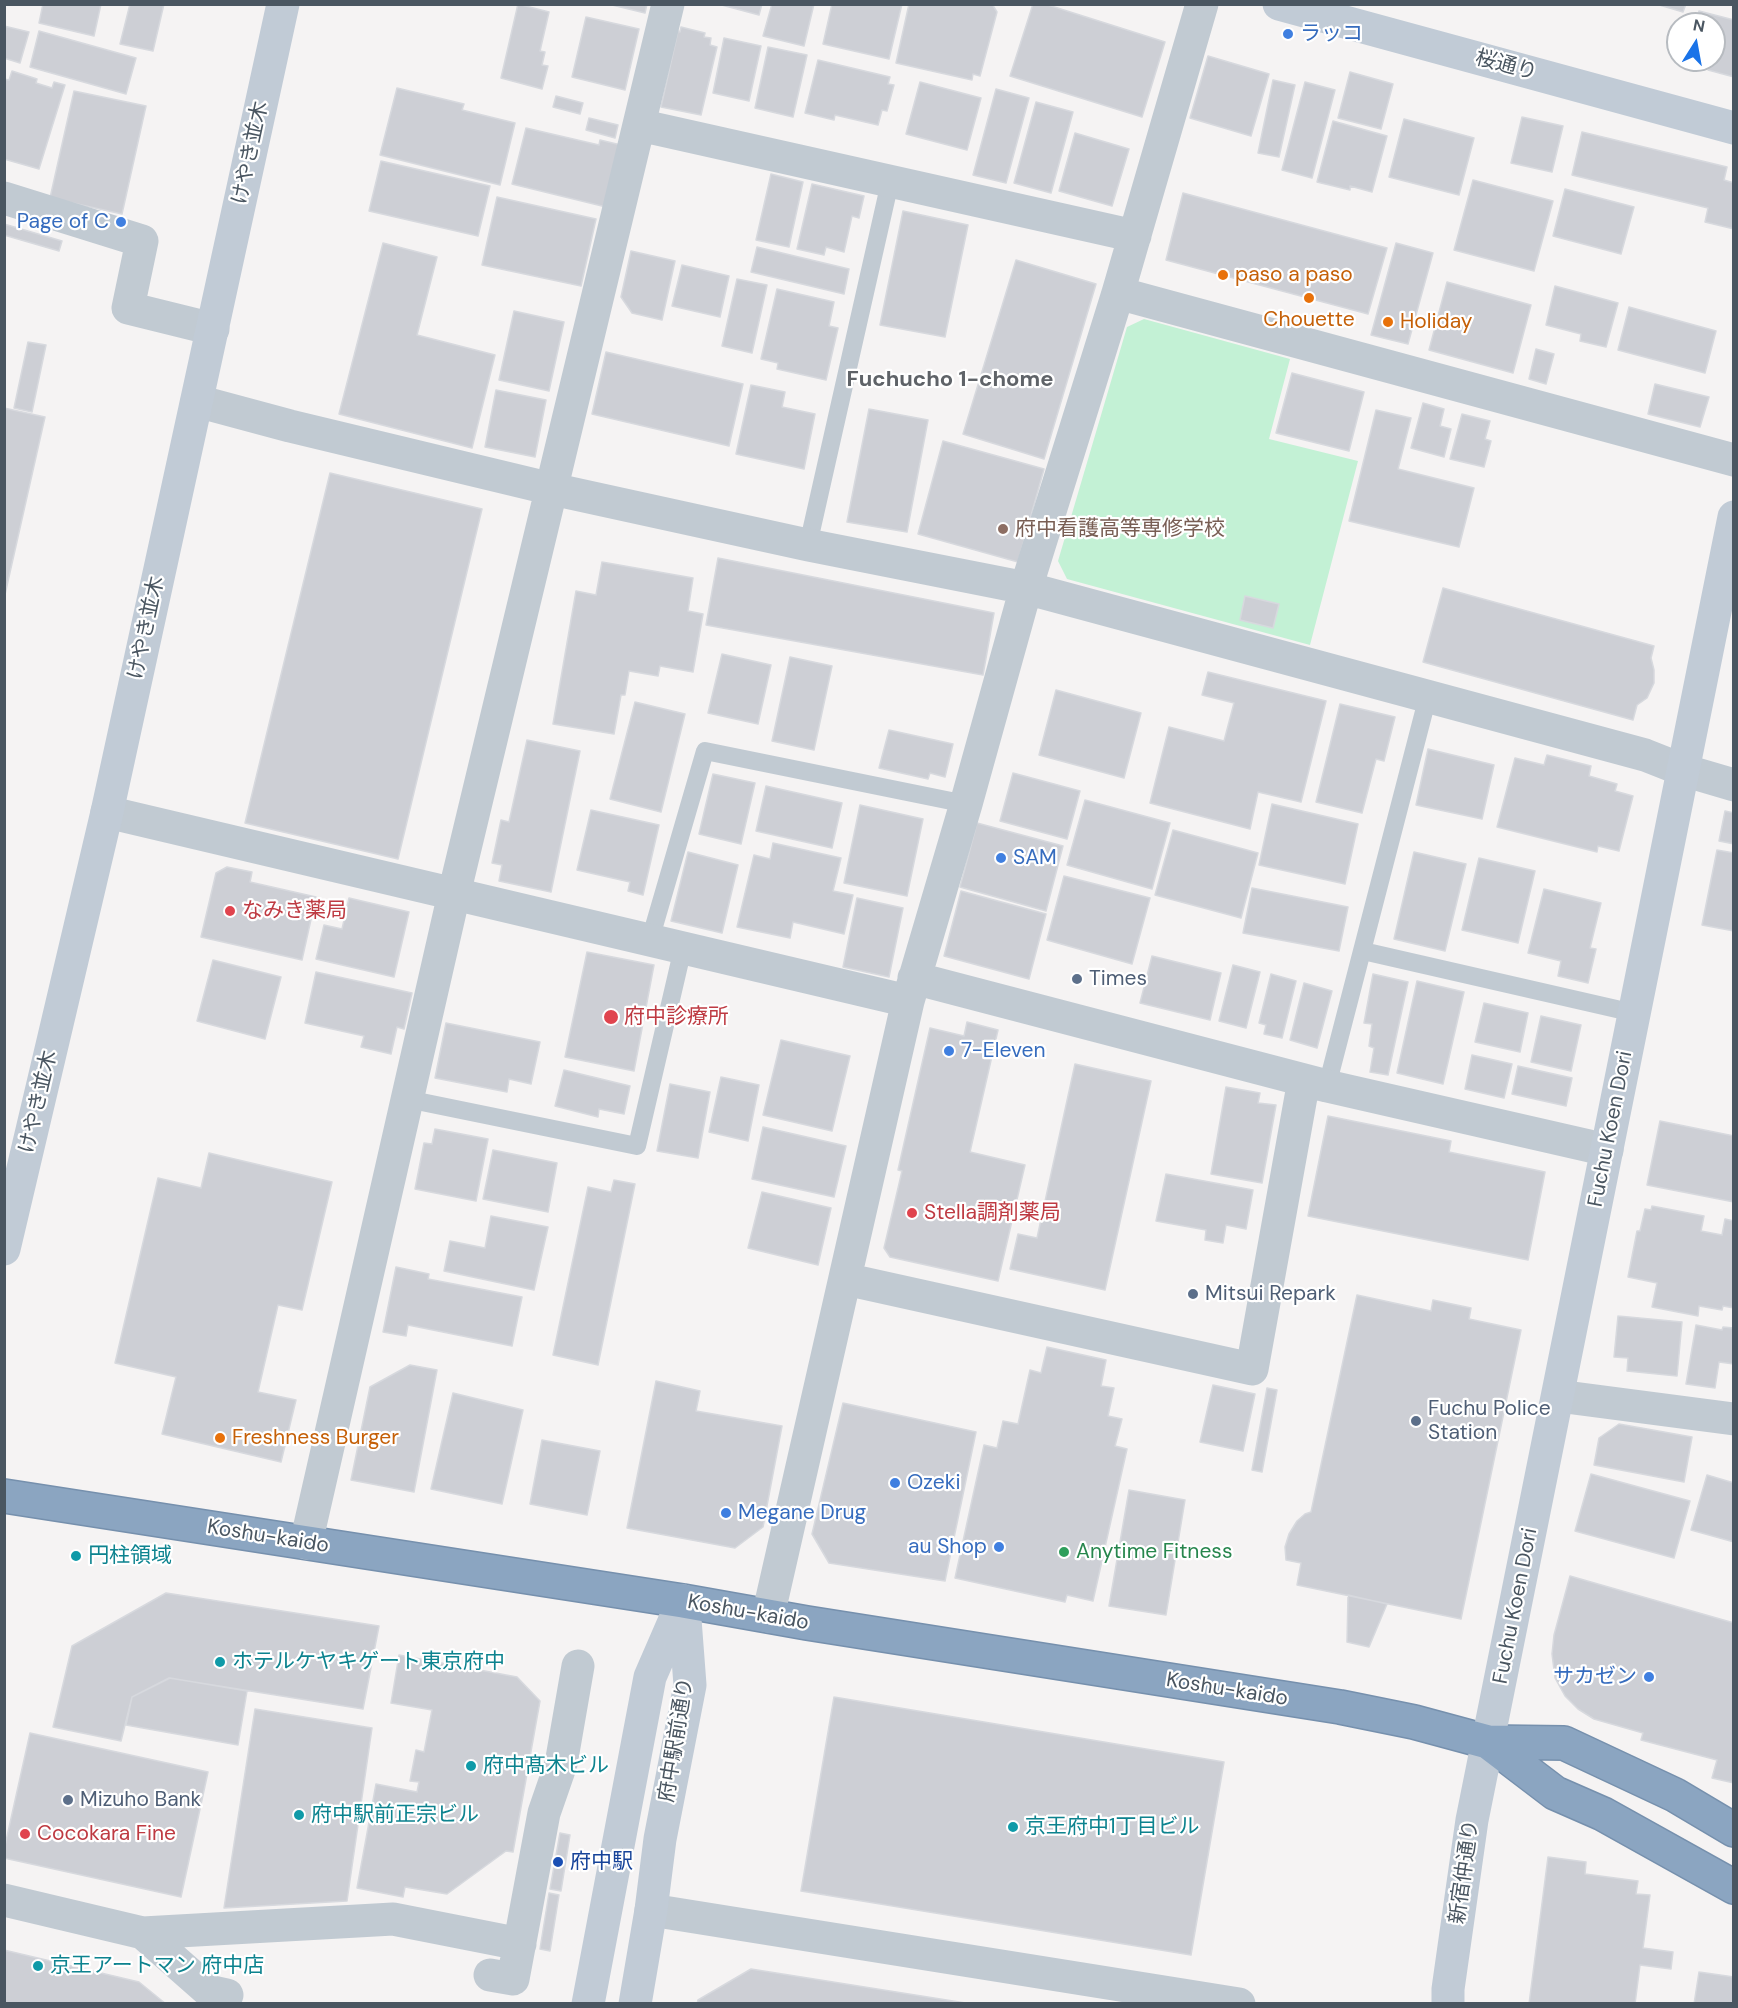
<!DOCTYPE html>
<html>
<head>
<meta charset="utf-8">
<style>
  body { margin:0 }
  #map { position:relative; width:1738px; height:2008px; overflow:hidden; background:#f5f3f3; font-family:"DM Sans",sans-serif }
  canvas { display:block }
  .frame { position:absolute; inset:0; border:6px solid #4a5661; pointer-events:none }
  .north { position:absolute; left:1666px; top:12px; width:60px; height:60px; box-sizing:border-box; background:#fff; border:2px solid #b7bbc0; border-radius:50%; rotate:11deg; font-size:16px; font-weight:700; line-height:24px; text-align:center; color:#4a5661 }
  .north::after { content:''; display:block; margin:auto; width:21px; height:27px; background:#1a73e8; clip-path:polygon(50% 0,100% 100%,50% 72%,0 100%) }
</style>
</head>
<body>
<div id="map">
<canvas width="1738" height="2008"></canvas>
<div class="frame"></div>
<div class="north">N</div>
</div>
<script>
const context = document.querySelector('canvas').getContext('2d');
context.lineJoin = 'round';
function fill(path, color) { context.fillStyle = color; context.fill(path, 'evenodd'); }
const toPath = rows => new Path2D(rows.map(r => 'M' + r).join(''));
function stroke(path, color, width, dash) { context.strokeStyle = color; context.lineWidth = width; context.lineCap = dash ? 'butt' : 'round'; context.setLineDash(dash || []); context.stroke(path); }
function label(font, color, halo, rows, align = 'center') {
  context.font = font + ' "DM Sans","Noto Sans JP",sans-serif'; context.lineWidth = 4.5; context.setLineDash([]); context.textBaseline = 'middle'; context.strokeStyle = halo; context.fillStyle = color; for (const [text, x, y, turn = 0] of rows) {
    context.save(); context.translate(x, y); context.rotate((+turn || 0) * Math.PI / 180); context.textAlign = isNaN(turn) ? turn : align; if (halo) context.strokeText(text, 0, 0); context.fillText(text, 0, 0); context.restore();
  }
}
fill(toPath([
  [1144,319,1290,359,1269,439,1358,461,1310,645,1067,579,1058,561,1127,327]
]), '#c3f1d5');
const building = toPath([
  [43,4,101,4,94,36,39,23,43,4],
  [130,4,164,4,153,51,120,44,130,4],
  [518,4,549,12,540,51,545,52,542,65,548,66,542,89,501,78,518,4],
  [608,4,647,4,645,13,608,4],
  [718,4,762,4,759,15,718,4],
  [772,4,814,4,804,46,763,36,772,4],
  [832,4,902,4,889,59,823,44,832,4],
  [909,4,992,4,997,12,980,76,973,74,972,80,896,63,909,4],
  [1033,4,1045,4,1165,42,1142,117,1010,76,1033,4],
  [1656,4,1686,4,1683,12,1656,4],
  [1699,11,1734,20,1734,77,1708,70,1710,63,1697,60,1714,60,1714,24,1695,24,1699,11],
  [586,17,639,29,625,90,572,77,586,17],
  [4,26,29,32,20,63,4,58,4,26],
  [681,27,705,33,704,37,711,38,710,45,717,47,701,115,661,107,678,31,680,32,681,27],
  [39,31,136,58,126,94,30,67,39,31],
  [724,38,761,46,749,101,713,93,724,38],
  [768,47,807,55,793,117,755,108,768,47],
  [1208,56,1269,74,1251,136,1190,118,1208,56],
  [818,60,890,77,888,84,894,85,887,111,882,110,878,125,835,115,834,120,805,113,818,60],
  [12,71,37,79,36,83,52,88,54,82,65,85,39,169,4,159,4,79,9,80,12,71],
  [1350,72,1393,84,1381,129,1338,118,1350,72],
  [1273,80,1295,85,1279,157,1258,153,1273,80],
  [920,82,981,98,967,150,906,134,920,82],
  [1305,82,1335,90,1312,178,1282,170,1305,82],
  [397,88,464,104,462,110,515,123,500,185,380,155,397,88],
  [996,89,1029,98,1006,183,973,175,996,89],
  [74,91,146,106,122,214,50,198,74,91],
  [556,96,583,103,580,114,553,107,556,96],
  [1036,102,1073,112,1051,193,1014,183,1036,102],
  [1522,117,1563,126,1552,172,1511,163,1522,117],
  [589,118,618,125,615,138,586,130,589,118],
  [1404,119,1474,138,1459,195,1389,177,1404,119],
  [1333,121,1387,136,1372,192,1350,186,1350,190,1317,182,1333,121],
  [526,128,599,145,600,140,621,145,606,207,512,184,526,128],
  [1582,132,1727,167,1724,180,1734,183,1734,229,1705,222,1708,208,1572,175,1582,132],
  [1075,133,1129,149,1112,206,1059,191,1075,133],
  [381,161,490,186,478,236,369,211,381,161],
  [771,174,803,182,789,247,756,240,771,174],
  [1473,180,1553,201,1534,271,1454,250,1473,180],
  [812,184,864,196,859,218,852,216,844,252,826,247,824,255,797,249,812,184],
  [1565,189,1634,207,1621,254,1553,236,1565,189],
  [1183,193,1387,248,1368,314,1166,260,1183,193],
  [497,197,596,219,581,286,482,265,497,197],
  [903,211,968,225,945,337,880,325,903,211],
  [4,224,62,241,59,251,4,235,4,224],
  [383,243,437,257,417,335,495,355,472,448,339,414,383,243],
  [1396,243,1433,253,1408,344,1371,335,1396,243],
  [757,247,849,269,844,294,751,272,757,247],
  [631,251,675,261,662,320,632,313,621,297,631,251],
  [1016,260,1096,284,1044,459,963,434,1016,260],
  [682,265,729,276,720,317,672,306,682,265],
  [737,279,767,285,752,353,722,346,737,279],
  [1447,282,1531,305,1513,373,1429,350,1447,282],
  [1555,286,1618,303,1606,347,1580,341,1581,334,1546,325,1555,286],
  [777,289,834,302,829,326,838,328,826,380,777,369,778,363,761,359,777,289],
  [1629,307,1716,331,1705,373,1618,350,1629,307],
  [514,311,564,322,549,391,499,380,514,311],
  [28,342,46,345,32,412,14,408,28,342],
  [1536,349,1554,354,1546,384,1529,379,1536,349],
  [606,352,743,384,729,446,592,414,606,352],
  [1292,373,1364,392,1349,451,1276,433,1292,373],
  [1655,384,1709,397,1700,427,1648,414,1655,384],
  [751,385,785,392,782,407,815,414,804,469,736,454,751,385],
  [496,390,546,400,535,457,485,447,496,390],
  [1423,403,1444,409,1440,426,1451,429,1444,457,1411,448,1423,403],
  [4,408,45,417,4,599,4,408],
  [869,409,928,420,907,532,847,522,869,409],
  [1376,410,1411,418,1398,469,1474,488,1459,547,1349,521,1376,410],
  [1462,414,1490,421,1485,439,1491,441,1484,467,1450,459,1462,414],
  [943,441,1044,469,1018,562,918,534,943,441],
  [330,473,482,509,398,859,245,823,330,473],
  [718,558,994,613,983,675,706,625,718,558],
  [602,562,693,578,688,611,703,614,693,672,660,666,658,676,629,671,625,695,621,695,614,734,553,724,576,591,596,595,602,562],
  [1443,588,1654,646,1651,658,1654,670,1654,683,1647,698,1637,705,1633,720,1423,662,1443,588],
  [1245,596,1279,604,1273,628,1240,620,1245,596],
  [722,654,771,665,758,724,708,713,722,654],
  [790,657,832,666,814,750,772,741,790,657],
  [1208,672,1326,701,1301,802,1258,792,1250,829,1150,803,1169,727,1224,741,1234,703,1202,695,1208,672],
  [1056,690,1141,713,1124,778,1039,755,1056,690],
  [635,702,685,714,661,812,610,799,635,702],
  [1340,704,1395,717,1384,761,1376,759,1362,813,1316,802,1340,704],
  [889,730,953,744,945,777,930,773,928,779,879,768,889,730],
  [527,740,580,751,551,892,499,881,502,865,492,863,501,820,509,822,527,740],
  [1428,749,1494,765,1482,819,1416,805,1428,749],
  [1547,755,1591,766,1589,776,1617,784,1615,791,1633,796,1619,851,1598,846,1597,852,1497,827,1515,758,1544,765,1547,755],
  [1013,773,1080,791,1067,839,1000,821,1013,773],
  [713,774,755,783,741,844,699,834,713,774],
  [766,786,842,803,832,848,756,831,766,786],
  [1085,800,1170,823,1152,889,1067,865,1085,800],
  [1272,804,1358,824,1345,884,1259,865,1272,804],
  [860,805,923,819,907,896,844,883,860,805],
  [591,810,659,825,643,895,628,891,630,882,577,870,591,810],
  [1725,811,1734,813,1734,844,1719,841,1725,811],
  [977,823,1063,846,1046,911,960,887,977,823],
  [1173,830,1258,853,1241,918,1155,895,1173,830],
  [773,843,841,858,833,891,853,895,844,934,793,922,790,938,737,927,754,855,770,859,773,843],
  [1717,850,1734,853,1734,931,1702,925,1717,850],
  [688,852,738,865,722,933,671,921,688,852],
  [1414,852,1466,864,1445,951,1394,939,1414,852],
  [1479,858,1535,871,1518,943,1462,930,1479,858],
  [227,867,252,872,250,882,316,897,302,960,201,937,216,873,227,867],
  [1064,876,1150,898,1132,964,1047,940,1064,876],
  [1252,888,1348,907,1339,951,1243,933,1252,888],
  [1544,889,1601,903,1590,948,1596,949,1588,983,1558,976,1561,961,1528,953,1544,889],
  [961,891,1046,914,1029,979,944,956,961,891],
  [349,898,409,912,394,977,316,959,324,925,342,929,349,898],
  [857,898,903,908,889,977,843,967,857,898],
  [587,952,654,965,634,1071,565,1057,587,952],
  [1152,956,1221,973,1210,1020,1140,1003,1152,956],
  [213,960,281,977,265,1039,197,1021,213,960],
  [1233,965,1260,972,1246,1028,1219,1021,1233,965],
  [316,972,412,993,404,1029,397,1027,391,1054,361,1047,364,1036,305,1023,316,972],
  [1271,974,1296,981,1282,1038,1264,1034,1266,1025,1259,1023,1271,974],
  [1373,974,1408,982,1388,1075,1370,1072,1374,1048,1369,1046,1372,1024,1364,1023,1373,974],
  [1417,981,1464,992,1443,1084,1397,1073,1417,981],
  [1304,983,1332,991,1317,1048,1290,1040,1304,983],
  [1484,1003,1528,1013,1520,1052,1475,1042,1484,1003],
  [1541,1016,1581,1025,1571,1071,1531,1062,1541,1016],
  [967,1022,998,1030,970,1152,1025,1165,998,1281,890,1257,884,1248,902,1171,898,1170,930,1028,964,1036,967,1022],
  [446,1023,540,1042,531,1084,509,1079,507,1092,435,1078,446,1023],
  [781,1040,850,1056,832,1131,763,1115,781,1040],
  [1472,1055,1512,1064,1504,1098,1465,1089,1472,1055],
  [1075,1064,1151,1081,1105,1290,1010,1269,1018,1234,1037,1238,1075,1064],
  [1518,1066,1572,1078,1566,1106,1512,1094,1518,1066],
  [564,1070,630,1086,624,1114,599,1109,598,1117,555,1106,564,1070],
  [721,1077,759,1085,748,1141,709,1132,721,1077],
  [670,1084,710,1092,698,1158,657,1151,670,1084],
  [1226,1087,1260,1093,1258,1103,1276,1105,1262,1183,1211,1174,1226,1087],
  [1328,1116,1451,1141,1449,1152,1545,1172,1528,1260,1308,1216,1328,1116],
  [1660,1121,1734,1136,1734,1202,1647,1185,1660,1121],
  [763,1127,846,1146,834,1197,752,1179,763,1127],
  [435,1129,488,1139,476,1201,415,1189,424,1143,432,1144,435,1129],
  [493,1150,557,1163,548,1212,483,1199,493,1150],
  [209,1153,332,1182,302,1310,278,1305,258,1392,296,1400,281,1462,162,1434,176,1377,115,1363,158,1178,201,1188,209,1153],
  [1166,1174,1253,1190,1246,1229,1226,1225,1223,1243,1205,1240,1206,1230,1156,1221,1166,1174],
  [614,1180,635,1184,598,1365,553,1355,588,1187,611,1192,614,1180],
  [762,1192,831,1208,818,1265,748,1248,762,1192],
  [1652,1206,1704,1216,1701,1231,1722,1235,1725,1219,1734,1221,1734,1308,1723,1306,1722,1310,1699,1306,1698,1316,1652,1307,1657,1283,1628,1277,1637,1231,1640,1231,1645,1209,1651,1210,1652,1206],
  [491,1216,548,1227,534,1290,444,1271,450,1241,485,1248,491,1216],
  [396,1267,429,1274,428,1279,522,1297,512,1346,408,1325,406,1336,383,1332,396,1267],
  [1357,1295,1431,1311,1433,1300,1471,1308,1469,1319,1521,1330,1461,1619,1297,1585,1301,1563,1286,1560,1285,1547,1289,1534,1297,1521,1305,1514,1311,1512,1357,1295],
  [1618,1316,1682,1322,1677,1376,1627,1371,1628,1358,1614,1357,1618,1316],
  [1696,1325,1722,1330,1723,1327,1734,1328,1734,1364,1719,1362,1715,1388,1686,1384,1696,1325],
  [1047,1347,1106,1360,1101,1386,1114,1388,1108,1416,1122,1419,1115,1446,1127,1449,1093,1601,1067,1595,1065,1602,955,1578,984,1445,997,1448,1003,1421,1018,1424,1030,1370,1041,1373,1047,1347],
  [410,1365,437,1370,414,1492,351,1480,370,1387,410,1365],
  [656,1381,700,1391,696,1411,782,1426,763,1527,735,1548,627,1528,656,1381],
  [1213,1385,1255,1394,1243,1451,1200,1442,1213,1385],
  [1267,1388,1277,1390,1262,1472,1252,1470,1267,1388],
  [453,1393,523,1410,502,1504,431,1489,453,1393],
  [843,1403,976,1432,945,1581,829,1563,812,1534,843,1403],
  [1619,1424,1692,1437,1684,1482,1594,1465,1599,1438,1619,1424],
  [542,1440,600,1451,587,1515,530,1504,542,1440],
  [1591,1474,1690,1501,1674,1558,1575,1531,1591,1474],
  [1707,1475,1734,1483,1734,1542,1691,1530,1707,1475],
  [1129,1490,1185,1500,1166,1615,1109,1606,1129,1490],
  [1570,1576,1734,1623,1734,1783,1712,1778,1717,1760,1641,1740,1643,1733,1594,1719,1578,1709,1565,1696,1555,1678,1552,1654,1554,1635,1570,1576],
  [166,1593,379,1626,363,1709,169,1678,132,1697,121,1741,53,1727,72,1646,166,1593],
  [1348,1595,1387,1604,1369,1647,1347,1642,1348,1595],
  [399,1655,517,1677,540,1701,513,1852,506,1851,447,1894,405,1887,403,1897,357,1888,376,1784,417,1792,419,1782,410,1781,416,1750,424,1752,432,1710,391,1703,399,1655],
  [170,1678,247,1691,238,1745,126,1725,132,1697,170,1678],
  [834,1697,1224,1762,1191,1955,801,1891,834,1697],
  [255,1709,372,1728,347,1901,224,1908,255,1709],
  [30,1733,208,1772,181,1897,4,1858,4,1850,30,1733],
  [560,1833,570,1835,561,1891,550,1889,560,1833],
  [1548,1857,1586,1862,1585,1874,1638,1881,1636,1894,1650,1895,1643,1948,1673,1952,1671,1969,1640,1965,1635,2004,1529,2004,1548,1857],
  [549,1893,559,1895,550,1951,540,1949,549,1893],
  [4,1950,139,1982,166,2004,4,2004,4,1950],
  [751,1969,972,2004,697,2004,698,2000,751,1969],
  [1699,1972,1734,1977,1734,2004,1694,2004,1699,1972]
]);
fill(building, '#cdcfd5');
stroke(building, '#d7d9de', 1.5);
const highway = toPath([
  [4,1496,683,1601,807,1623,1340,1707,1414,1722,1488,1742,1564,1743,1675,1795,1734,1830],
  [1488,1742,1555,1793,1603,1814,1734,1887]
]);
stroke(highway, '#7690ad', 36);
stroke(toPath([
  [808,545,890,182],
  [650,940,705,751,966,804],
  [1363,951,1634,1013],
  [1327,1086,1428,696],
  [407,1099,637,1146,683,948]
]), '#c1cad2', 18);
stroke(toPath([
  [639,125,1135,236],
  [4,198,142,241,128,308,213,329],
  [1118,293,1734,460],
  [197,401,290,426,552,489,808,545,1026,588,1645,755,1683,770,1734,785],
  [107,812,908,1001],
  [914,978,1327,1086,1607,1150],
  [845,1279,1252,1369,1304,1080],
  [1558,1396,1734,1419],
  [306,1543,454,894,668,4],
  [768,1616,908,1001,966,804,1026,588,1118,293,1202,4],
  [4,1900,143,1933,393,1919,520,1944],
  [651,1910,1239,2004],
  [143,1933,209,1991,227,1995],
  [490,1975,513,1979,544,1813,561,1764,578,1666]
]), '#c1cad2', 33);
stroke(toPath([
  [1279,4,1734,128],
  [4,1249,107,812,283,4],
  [588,2004,650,1677,683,1601],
  [635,2004,651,1910,660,1839,690,1685,684,1606],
  [1448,2004,1448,1989,1472,1820,1734,517]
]), '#c1cbd6', 33);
stroke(highway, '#8ba5c1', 33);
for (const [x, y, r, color] of [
  [1288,34,6,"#3f7fe0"],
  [121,222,6,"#3f7fe0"],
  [1223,275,6,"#e8710a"],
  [1309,298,6,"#e8710a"],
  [1388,322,6,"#e8710a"],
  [1003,529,6,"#8d6e63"],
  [1001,858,6,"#3f7fe0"],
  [230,911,6,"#e0444e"],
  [1077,979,6,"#5c6f8a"],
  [611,1017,8,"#e0444e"],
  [949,1051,6,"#3f7fe0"],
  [912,1213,6,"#e0444e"],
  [1193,1294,6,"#5c6f8a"],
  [1416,1421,6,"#5c6f8a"],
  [220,1438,6,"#e8710a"],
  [895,1483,6,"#3f7fe0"],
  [726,1513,6,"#3f7fe0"],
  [999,1547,6,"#3f7fe0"],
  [1064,1552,6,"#2e9e5b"],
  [76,1556,6,"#0f9aa8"],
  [220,1662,6,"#0f9aa8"],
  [1649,1677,6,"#3f7fe0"],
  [471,1766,6,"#0f9aa8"],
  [68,1800,6,"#5c6f8a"],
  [299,1815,6,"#0f9aa8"],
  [1013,1827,6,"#0f9aa8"],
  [25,1834,6,"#e0444e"],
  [558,1862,6,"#1a4fb4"],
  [38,1966,6,"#0f9aa8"]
]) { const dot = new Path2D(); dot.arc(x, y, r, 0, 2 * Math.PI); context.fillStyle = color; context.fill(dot); stroke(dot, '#fff', 2); }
label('21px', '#366cbe', '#fff', [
  ["ラッコ",1300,34],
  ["Page of C",109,222,"right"],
  ["SAM",1013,858],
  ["7-Eleven",961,1051],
  ["Ozeki",907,1483],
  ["Megane Drug",738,1513],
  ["au Shop",987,1547,"right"],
  ["サカゼン",1637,1677,"right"]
], 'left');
label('21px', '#4a5661', '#fff', [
  ["桜通り",1506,66,15],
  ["けやき並木",251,153,-78],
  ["けやき並木",147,628,-78],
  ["けやき並木",39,1102,-77],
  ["Fuchu Koen Dori",1611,1129,-79],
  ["Koshu-kaido",268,1537,9],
  ["Fuchu Koen Dori",1516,1606,-79],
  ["Koshu-kaido",748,1613,10],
  ["Koshu-kaido",1227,1690,9],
  ["府中駅前通り",677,1740,-81],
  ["新宿仲通り",1465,1872,-82]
]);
label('21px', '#c56008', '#fff', [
  ["paso a paso",1235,275],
  ["Chouette",1309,320,"center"],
  ["Holiday",1400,322],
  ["Freshness Burger",232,1438]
], 'left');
label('21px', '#785e54', '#fff', [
  ["府中看護高等専修学校",1015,529]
], 'left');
label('21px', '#be3a42', '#fff', [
  ["なみき薬局",242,911],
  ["府中診療所",624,1017],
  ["Stella調剤薬局",924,1213],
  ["Cocokara Fine",37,1834]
], 'left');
label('21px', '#4e5e75', '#fff', [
  ["Times",1089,979],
  ["Mitsui Repark",1205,1294],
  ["Fuchu Police",1428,1409],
  ["Station",1428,1433],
  ["Mizuho Bank",80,1800]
], 'left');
label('21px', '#27864d', '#fff', [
  ["Anytime Fitness",1076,1552]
], 'left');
label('21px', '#0d838f', '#fff', [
  ["円柱領域",88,1556],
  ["ホテルケヤキゲート東京府中",232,1662],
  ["府中髙木ビル",483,1766],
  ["府中駅前正宗ビル",311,1815],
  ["京王府中1丁目ビル",1025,1827],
  ["京王アートマン 府中店",50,1966]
], 'left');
label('21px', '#164399', '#fff', [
  ["府中駅",570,1862]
], 'left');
label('bold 22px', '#5f6368', '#fff', [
  ["Fuchucho 1-chome",950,380]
]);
</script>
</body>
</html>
